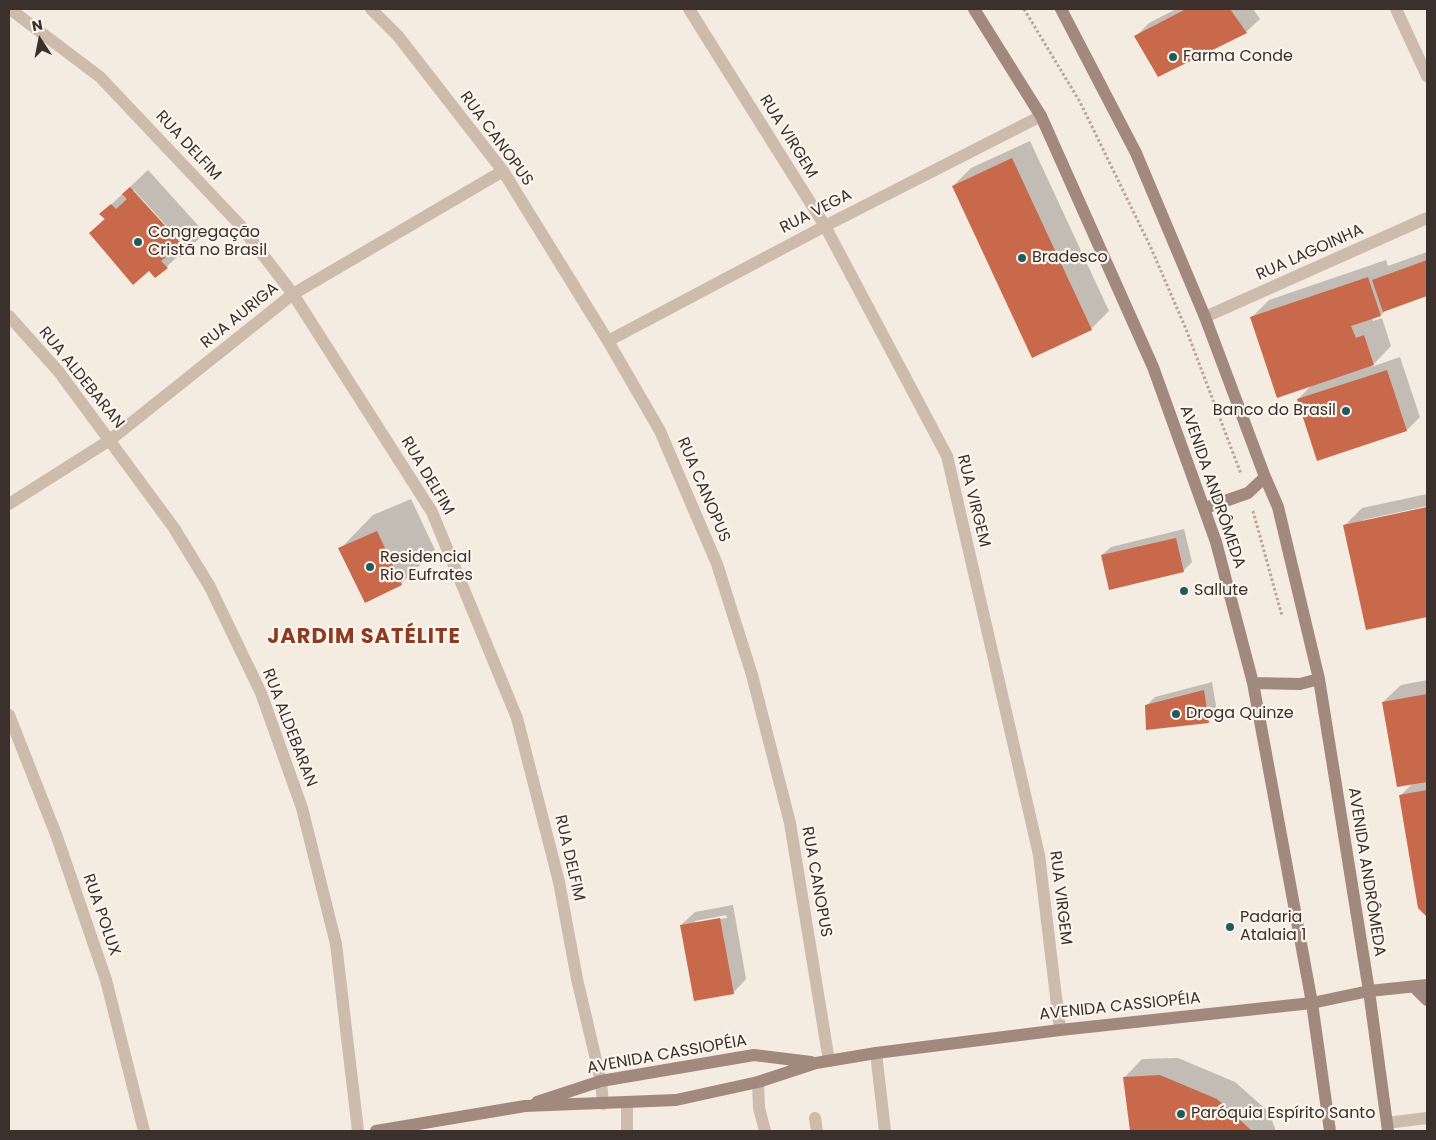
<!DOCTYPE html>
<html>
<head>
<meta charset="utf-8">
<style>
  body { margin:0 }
  #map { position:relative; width:1436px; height:1140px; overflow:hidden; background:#f4ebe1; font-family:Poppins,sans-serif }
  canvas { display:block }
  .frame { position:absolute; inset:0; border:10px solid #3b302b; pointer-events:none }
  .north { position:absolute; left:15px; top:15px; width:50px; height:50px; -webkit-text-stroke:4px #fbf5ee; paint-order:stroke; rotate:349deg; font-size:14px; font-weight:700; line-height:20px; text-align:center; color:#3b302b }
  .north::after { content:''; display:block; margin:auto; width:18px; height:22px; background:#3b302b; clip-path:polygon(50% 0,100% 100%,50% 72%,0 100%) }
</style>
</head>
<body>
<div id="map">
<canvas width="1436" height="1140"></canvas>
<div class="frame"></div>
<div class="north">N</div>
</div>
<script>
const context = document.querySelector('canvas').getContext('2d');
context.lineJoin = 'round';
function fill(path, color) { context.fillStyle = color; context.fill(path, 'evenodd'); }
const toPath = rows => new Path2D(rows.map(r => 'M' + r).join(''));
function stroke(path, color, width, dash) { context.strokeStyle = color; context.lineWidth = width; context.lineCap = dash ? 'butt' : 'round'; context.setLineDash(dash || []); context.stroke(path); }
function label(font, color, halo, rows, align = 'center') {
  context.font = font + ' Poppins,sans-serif'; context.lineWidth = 4.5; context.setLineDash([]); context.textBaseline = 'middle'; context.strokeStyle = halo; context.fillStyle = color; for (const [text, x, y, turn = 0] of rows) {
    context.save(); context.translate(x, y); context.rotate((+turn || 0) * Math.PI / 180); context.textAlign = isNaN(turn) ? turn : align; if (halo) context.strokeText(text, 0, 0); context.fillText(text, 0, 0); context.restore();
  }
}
fill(toPath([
  [1176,9,1253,9,1260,19,1246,32,1136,36,1149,23],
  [1030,141,1109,311,1091,329,953,186,971,168],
  [148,170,205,233,187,250,179,255,156,277,149,270,90,233,105,218,101,214],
  [134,190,181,242,180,244,132,192],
  [1427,252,1427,295,1386,310,1381,315,1372,318,1373,321,1382,318,1391,346,1371,367,1400,357,1420,417,1407,430,1298,399,1313,384,1251,318,1269,300,1386,260,1388,266],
  [1427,494,1427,506,1363,520,1363,522,1427,508,1427,616,1367,629,1344,526,1362,508],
  [411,499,435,550,401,584,366,602,340,549,373,515],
  [1184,529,1192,562,1183,571,1102,555,1111,547],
  [1427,680,1427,915,1419,907,1400,796,1413,783,1383,702,1401,685],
  [1212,682,1217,712,1208,721,1146,706,1155,697],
  [733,905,746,979,733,993,681,925,695,912],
  [726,915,727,918,695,923,695,921],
  [1178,1058,1235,1082,1269,1112,1276,1131,1131,1131,1125,1077,1142,1059]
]), '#0003');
fill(toPath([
  [1186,9,1230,9,1247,33,1158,77,1134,36],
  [1012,158,1092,330,1032,358,952,186],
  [130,187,188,251,180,257,174,250,161,261,168,268,155,278,149,271,133,285,89,233,105,219,99,214,111,204,116,209,127,199,122,194],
  [1427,260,1427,296,1383,312,1372,280],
  [1368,277,1381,316,1351,326,1356,338,1364,335,1374,365,1277,398,1250,317],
  [1387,370,1407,431,1317,461,1297,399],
  [1427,507,1427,617,1366,630,1343,525],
  [377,531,402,585,365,603,338,548],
  [1176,538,1184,572,1109,590,1101,555],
  [1204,690,1209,723,1146,730,1145,705],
  [1427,694,1427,782,1397,787,1382,702],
  [1427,790,1427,917,1418,908,1399,795],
  [720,918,734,994,694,1001,680,925],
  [1160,1075,1217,1099,1252,1131,1130,1131,1123,1077]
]), '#c8694b');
stroke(toPath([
  [1024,9,1080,102,1151,248,1186,329,1241,474],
  [1253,511,1282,616]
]), '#b9a596', 3, [2.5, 2.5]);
stroke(toPath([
  [758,1082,759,1108,765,1131],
  [815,1118,817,1131],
  [1387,1123,1427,1118],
  [627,1131,627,1102]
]), '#cdbbac', 12);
stroke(toPath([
  [10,9,100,77,240,225,293,294,432,512,517,718,559,882,577,979,601,1081,603,1104],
  [371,9,398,36,503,171,608,341,660,431,717,564,752,675,790,823,829,1061],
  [689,9,825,226,947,456,1039,855,1060,1030],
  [1396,9,1427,76],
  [9,316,59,372,174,528,210,587,261,693,302,808,336,944,358,1131],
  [1205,317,1427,218],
  [608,341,825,226,1041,116],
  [9,504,110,440,293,294,503,171],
  [9,715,57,837,106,980,144,1131],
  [876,1053,885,1131]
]), '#cdbbac', 12);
stroke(toPath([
  [974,9,1041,116,1153,367,1216,542,1253,683,1312,1003,1330,1131],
  [1061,9,1136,153,1205,317,1265,477,1278,507,1319,679,1369,991,1388,1131],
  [1205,508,1248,493,1265,477],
  [1253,683,1300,684,1319,679],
  [1414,987,1427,1000],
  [537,1102,601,1081,754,1055,811,1062],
  [376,1131,525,1106,676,1100,758,1082,816,1063,876,1053,1060,1030,1312,1003,1369,991,1427,985]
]), '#a18a7d', 12);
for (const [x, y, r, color] of [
  [1173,57,5,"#1f5a5e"],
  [138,242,5,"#1f5a5e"],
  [1022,258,5,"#1f5a5e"],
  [1346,411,5,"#1f5a5e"],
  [370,567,5,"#1f5a5e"],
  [1184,591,5,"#1f5a5e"],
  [1176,714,5,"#1f5a5e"],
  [1230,927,5,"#1f5a5e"],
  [1181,1114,5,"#1f5a5e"]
]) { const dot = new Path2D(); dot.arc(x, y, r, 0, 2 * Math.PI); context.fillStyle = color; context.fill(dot); stroke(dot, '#fbf5ee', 2); }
label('16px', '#3b302b', '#fbf5ee', [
  ["Farma Conde",1183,57],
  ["Congregação",148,233],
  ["Cristã no Brasil",148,251],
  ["Bradesco",1032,258],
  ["Banco do Brasil",1336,411,"right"],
  ["Residencial",380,558],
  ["Rio Eufrates",380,576],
  ["Sallute",1194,591],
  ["Droga Quinze",1186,714],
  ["Padaria",1240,918],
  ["Atalaia 1",1240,936],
  ["Paróquia Espírito Santo",1191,1114]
], 'left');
label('16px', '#3b302b', '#fbf5ee', [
  ["RUA VIRGEM",788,137,58],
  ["RUA CANOPUS",496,139,54],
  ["RUA DELFIM",188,146,47],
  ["RUA VEGA",816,212,-27],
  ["RUA LAGOINHA",1310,253,-24],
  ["RUA AURIGA",240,316,-39],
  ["RUA ALDEBARAN",81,378,51],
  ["RUA DELFIM",427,476,59],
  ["AVENIDA ANDRÔMEDA",1212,487,71],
  ["RUA CANOPUS",703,490,67],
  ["RUA VIRGEM",973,501,76],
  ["RUA ALDEBARAN",289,728,69],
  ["RUA DELFIM",569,858,77],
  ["AVENIDA ANDRÔMEDA",1366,872,81],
  ["RUA CANOPUS",816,882,80],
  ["RUA VIRGEM",1060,898,83],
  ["RUA POLUX",101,915,71],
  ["AVENIDA CASSIOPÉIA",1120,1007,-6],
  ["AVENIDA CASSIOPÉIA",667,1055,-10]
]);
context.letterSpacing = '1px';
label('bold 21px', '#8c3b22', '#fbf5ee', [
  ["JARDIM SATÉLITE",364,638]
]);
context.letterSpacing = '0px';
</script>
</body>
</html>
